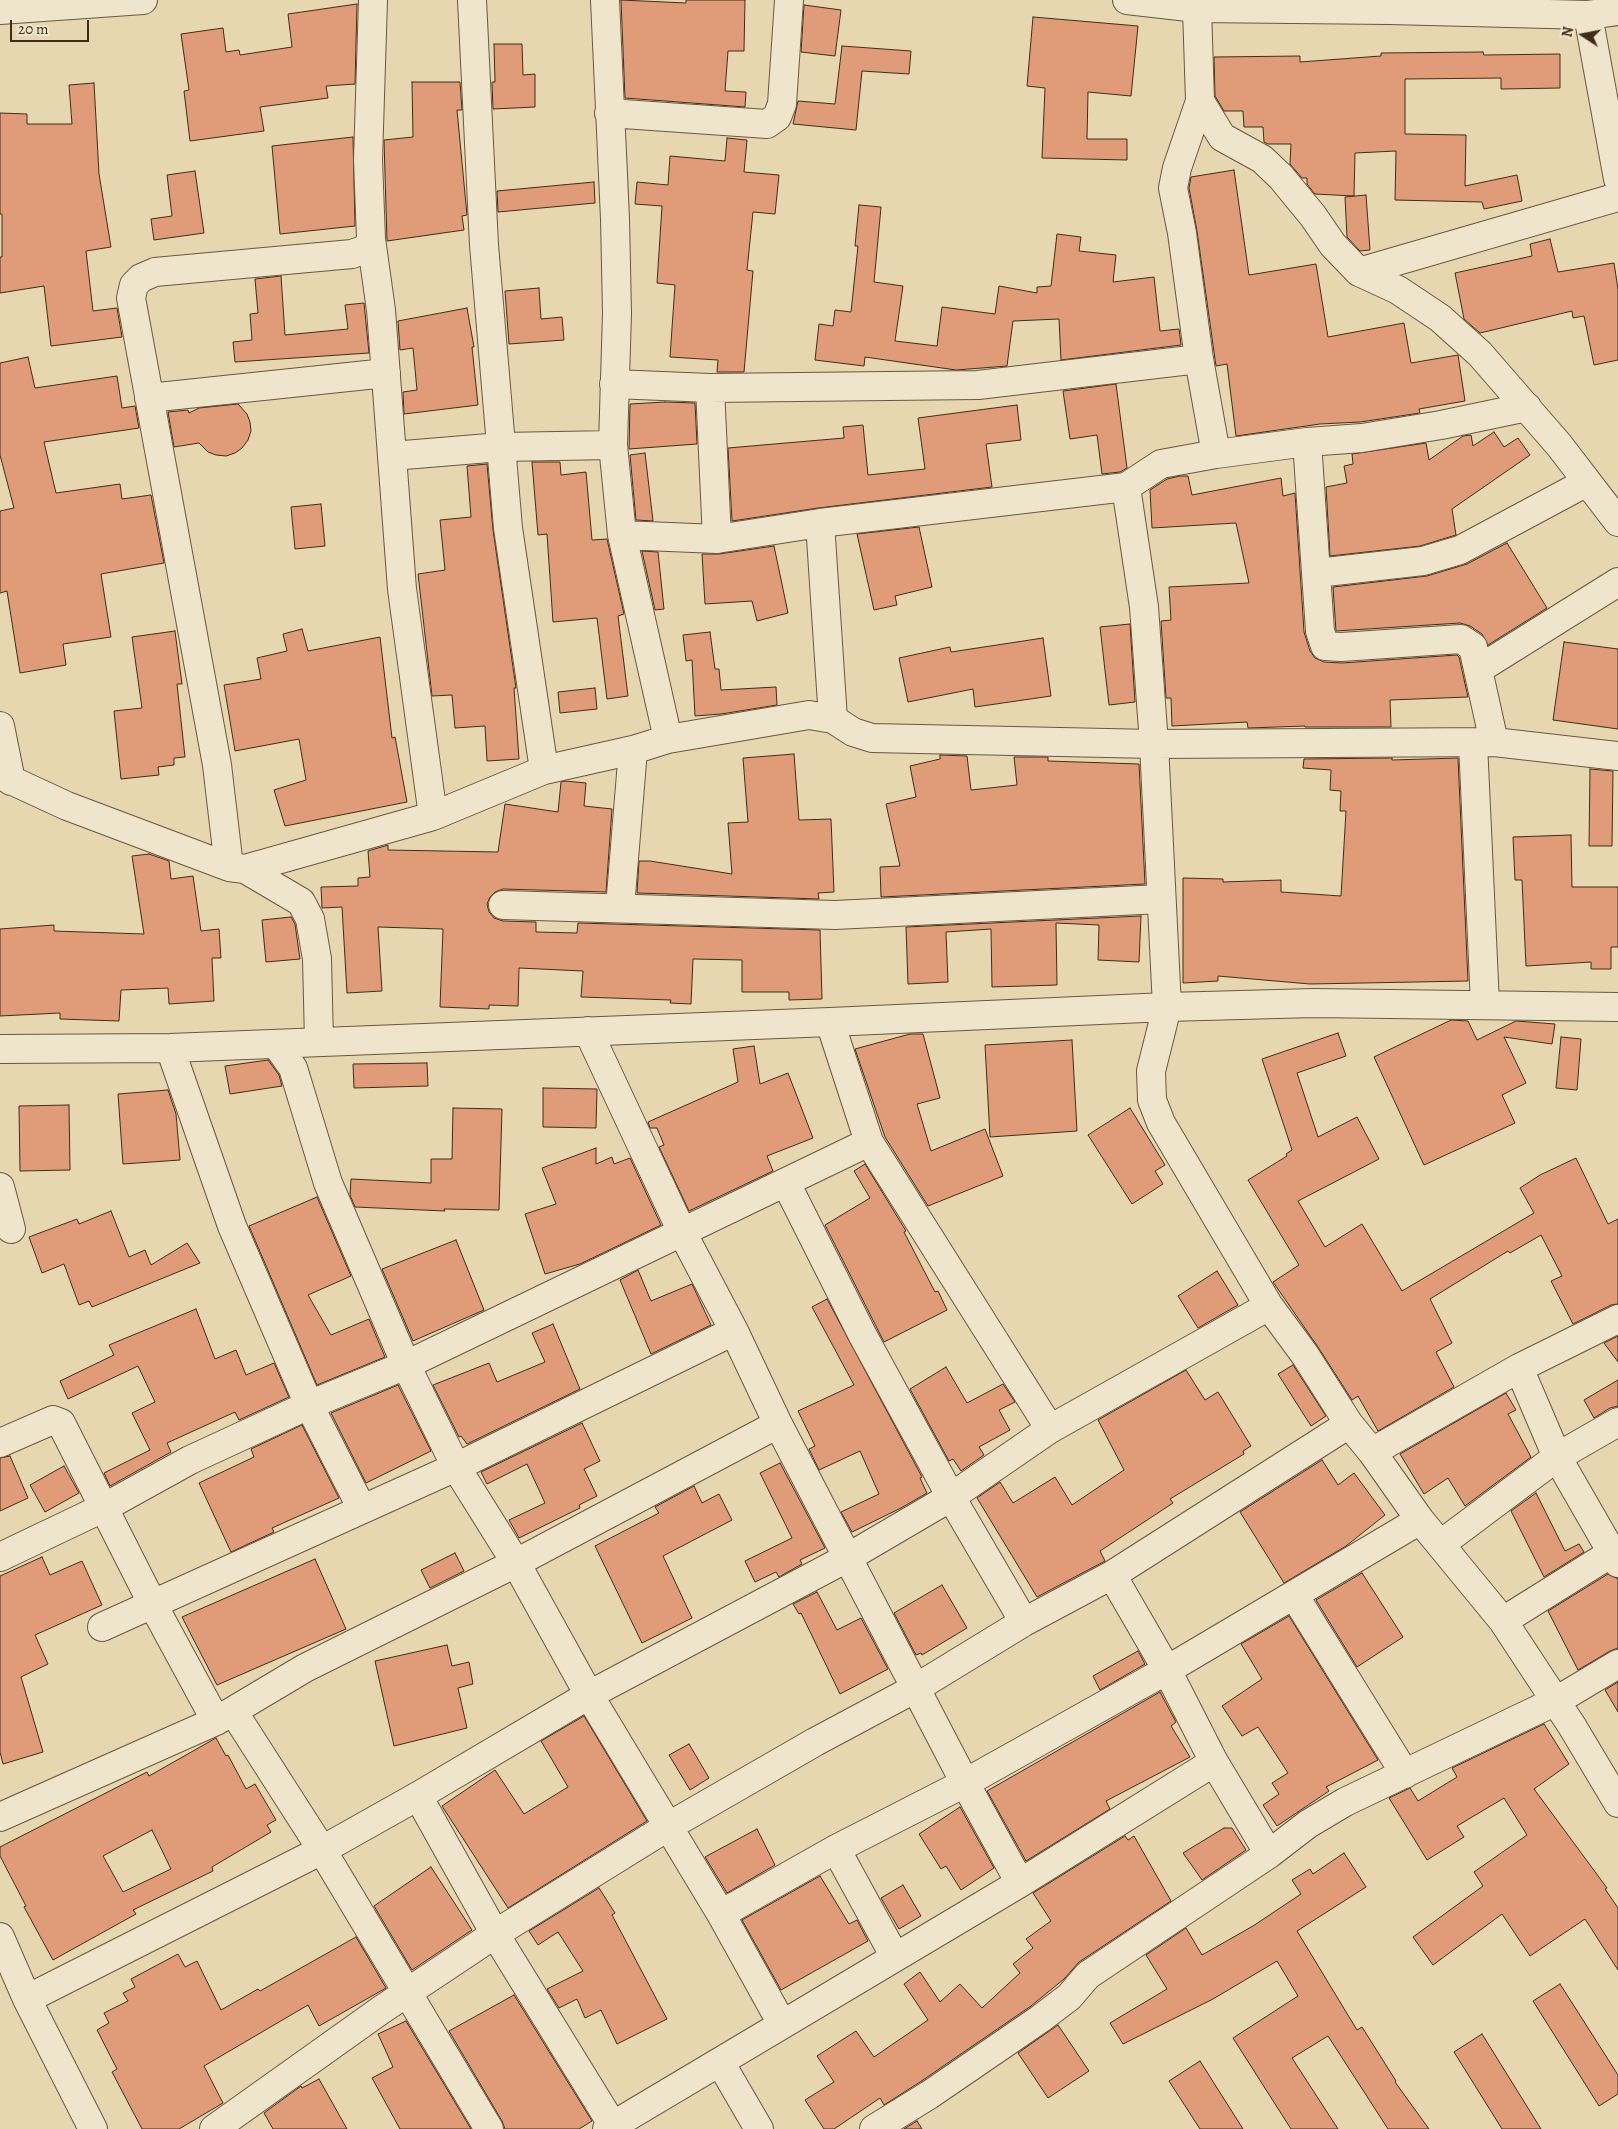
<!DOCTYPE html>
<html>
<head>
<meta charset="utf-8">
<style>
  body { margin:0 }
  #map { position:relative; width:1618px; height:2129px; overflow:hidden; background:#e7d7b0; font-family:Alegreya,serif }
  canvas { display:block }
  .north { position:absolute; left:1558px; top:10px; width:50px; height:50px; -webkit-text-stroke:4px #efe5cc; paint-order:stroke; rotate:281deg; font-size:14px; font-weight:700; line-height:20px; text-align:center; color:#412c19 }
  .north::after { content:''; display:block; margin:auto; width:18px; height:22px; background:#412c19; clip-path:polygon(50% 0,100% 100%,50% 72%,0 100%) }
  .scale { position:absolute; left:10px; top:20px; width:79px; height:22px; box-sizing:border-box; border:2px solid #412c19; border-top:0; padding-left:6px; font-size:15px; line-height:18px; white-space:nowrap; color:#412c19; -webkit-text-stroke:4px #efe5cc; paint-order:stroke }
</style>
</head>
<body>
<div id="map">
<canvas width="1618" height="2129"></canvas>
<div class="north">N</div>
<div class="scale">20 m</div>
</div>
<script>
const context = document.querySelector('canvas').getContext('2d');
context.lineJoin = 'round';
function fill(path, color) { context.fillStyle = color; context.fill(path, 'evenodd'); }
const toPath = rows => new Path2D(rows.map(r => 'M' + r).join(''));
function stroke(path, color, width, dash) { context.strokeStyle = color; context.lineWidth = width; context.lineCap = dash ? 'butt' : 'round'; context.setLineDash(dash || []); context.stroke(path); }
const building = toPath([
  [621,0,686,3,686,0,745,0,744,51,728,51,725,91,746,92,745,107,625,98,621,0],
  [357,4,355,84,326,86,328,98,260,107,264,131,190,141,184,91,189,90,181,34,223,28,226,52,239,50,240,55,292,47,288,14,357,4],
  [804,5,841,10,835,56,801,52,804,5],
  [1033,17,1138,26,1131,96,1088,92,1087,139,1127,139,1127,160,1042,158,1045,88,1027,86,1033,17],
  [494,44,522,44,523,75,535,74,535,107,493,109,492,82,495,82,494,44],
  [842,46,911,51,909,74,862,71,856,130,793,124,798,101,835,104,842,46],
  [1483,52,1484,55,1560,54,1560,88,1501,89,1501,78,1405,79,1405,134,1466,135,1465,186,1517,175,1522,201,1484,209,1482,202,1395,200,1396,151,1355,153,1354,196,1315,194,1307,184,1307,178,1302,178,1290,164,1291,144,1268,144,1264,142,1263,127,1244,127,1243,111,1224,111,1215,96,1214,57,1300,56,1300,62,1381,56,1381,53,1483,52],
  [412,82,460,82,462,110,457,110,467,215,462,216,464,230,387,241,384,140,413,137,412,82],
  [94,83,99,174,111,247,86,251,93,311,117,308,122,337,51,346,44,286,0,293,0,257,2,257,2,214,0,214,0,113,27,114,27,124,72,124,69,85,94,83],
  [353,137,355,226,280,234,272,146,353,137],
  [727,138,747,140,744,172,779,175,775,214,753,212,747,270,753,271,744,372,717,372,718,360,670,357,675,285,657,283,662,206,635,204,637,182,668,185,670,156,725,161,727,138],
  [1234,170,1249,275,1316,264,1328,337,1404,323,1411,363,1458,355,1465,401,1419,409,1420,413,1360,422,1320,424,1236,436,1227,364,1216,366,1197,231,1189,188,1191,177,1234,170],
  [195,171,204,233,154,240,151,219,172,216,167,175,195,171],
  [594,182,595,203,498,212,497,191,594,182],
  [1366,195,1370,250,1360,251,1347,237,1345,197,1366,195],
  [859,205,881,207,874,282,903,286,895,341,937,346,942,307,995,314,999,286,1037,293,1037,287,1051,286,1057,234,1081,237,1079,251,1116,255,1113,282,1154,277,1160,331,1179,329,1181,345,1061,360,1059,319,1013,321,1007,366,956,370,865,357,864,366,815,360,819,324,833,326,835,310,851,312,858,246,855,246,859,205],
  [1550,239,1558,272,1614,263,1618,289,1618,360,1594,365,1584,316,1573,318,1572,311,1480,333,1464,319,1455,273,1532,256,1530,244,1550,239],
  [281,276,285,335,348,329,345,305,364,303,369,353,235,362,233,342,252,340,250,314,258,313,255,279,281,276],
  [539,288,541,319,562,317,564,340,509,344,505,291,539,288],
  [467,308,474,347,472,347,478,405,404,414,403,392,417,390,413,348,400,350,398,321,467,308],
  [28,357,35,388,117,376,122,408,135,406,139,428,44,442,56,493,120,484,122,499,151,495,164,563,101,574,111,637,63,644,66,665,20,673,7,591,0,593,0,511,14,508,0,455,0,363,28,357],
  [1116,384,1127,468,1120,472,1102,474,1097,435,1070,439,1063,391,1116,384],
  [665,402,695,403,697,444,629,449,630,404,665,402],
  [238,404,247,414,250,422,251,431,248,440,242,448,235,453,226,456,216,455,208,452,199,443,174,447,168,412,188,410,189,413,199,408,238,404],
  [1017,405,1021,440,986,444,992,487,818,508,732,521,728,448,844,438,843,427,863,425,868,475,925,469,918,418,1017,405],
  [1494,432,1504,447,1518,438,1530,455,1452,509,1456,535,1420,546,1330,556,1326,487,1347,483,1344,466,1353,464,1352,454,1426,443,1429,460,1463,436,1471,435,1473,446,1494,432],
  [645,453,653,521,636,520,630,455,645,453],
  [532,462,560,462,561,475,586,472,592,540,607,539,624,614,618,616,628,696,607,699,597,618,553,622,547,534,538,535,532,462],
  [487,464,493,530,516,688,514,688,519,759,487,761,485,726,455,728,452,695,432,696,418,574,445,570,440,520,471,517,467,466,487,464],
  [1180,476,1188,476,1192,495,1281,478,1283,496,1295,493,1304,632,1310,651,1315,658,1324,662,1342,663,1457,655,1459,657,1468,697,1390,700,1391,727,1305,727,1305,726,1248,728,1247,722,1172,726,1171,698,1166,698,1161,621,1171,620,1169,587,1249,583,1236,523,1152,528,1150,490,1167,479,1180,476],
  [321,504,325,546,295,549,291,507,321,504],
  [919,527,932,587,895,596,897,605,874,610,857,534,919,527],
  [1507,543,1547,608,1488,645,1482,634,1470,626,1460,623,1336,631,1333,587,1427,576,1467,564,1507,543],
  [774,546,788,613,757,621,752,601,705,604,702,554,719,554,774,546],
  [642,551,658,552,664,609,655,610,642,551],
  [1130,624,1135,702,1109,705,1100,627,1130,624],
  [302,629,308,651,380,637,392,738,395,737,407,802,285,826,274,790,306,780,299,739,235,751,224,685,261,679,257,658,287,651,283,634,302,629],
  [175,631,182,684,177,684,185,757,174,758,174,765,158,767,159,775,121,779,114,711,142,708,132,637,175,631],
  [710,632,715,669,719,669,721,690,776,687,777,705,721,714,695,716,692,660,686,661,683,635,710,632],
  [1043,638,1051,696,975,707,973,689,908,702,899,658,950,647,951,652,1043,638],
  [1564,642,1618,649,1618,729,1553,720,1564,642],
  [595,688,597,709,560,713,558,692,595,688],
  [794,754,799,820,831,819,834,892,818,893,819,899,637,893,639,861,650,861,732,874,728,823,748,822,743,758,794,754],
  [940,755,967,756,971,790,1017,785,1014,757,1048,757,1048,761,1139,764,1145,884,881,897,880,867,900,866,886,804,916,797,910,766,940,759,940,755],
  [1392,758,1392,760,1458,758,1468,981,1310,984,1218,976,1218,981,1183,983,1183,878,1223,879,1223,882,1281,880,1281,892,1341,896,1346,811,1340,811,1341,791,1330,790,1331,770,1303,768,1304,759,1392,758],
  [1590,769,1613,771,1612,846,1589,846,1590,769],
  [565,781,586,783,584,806,612,809,606,892,503,889,495,892,490,897,487,904,489,912,494,918,503,921,536,922,536,932,577,933,578,923,820,930,822,999,789,1000,789,992,742,992,742,960,693,959,691,1004,670,1003,671,1000,581,997,583,971,519,968,518,1006,489,1005,489,1009,440,1007,443,929,378,927,382,991,347,993,342,907,322,908,321,887,358,886,358,878,370,877,368,851,388,845,388,850,498,852,505,804,558,812,561,782,565,781],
  [1571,835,1572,887,1618,887,1618,947,1611,947,1611,969,1591,969,1591,962,1526,966,1522,880,1515,880,1513,837,1571,835],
  [149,854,169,861,171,879,193,876,201,931,219,929,221,958,212,958,214,1001,169,1004,168,988,121,990,119,1021,60,1019,60,1013,0,1016,0,929,54,925,54,931,144,934,132,856,149,854],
  [1141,916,1139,962,1098,960,1099,925,1056,923,1057,985,992,987,991,929,946,932,948,982,908,984,906,927,1141,916],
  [291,917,295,924,300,959,266,962,262,920,291,917],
  [1451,1020,1468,1021,1477,1040,1516,1021,1555,1024,1552,1044,1504,1037,1526,1083,1502,1095,1515,1123,1424,1165,1374,1057,1451,1020],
  [1338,1033,1346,1056,1297,1073,1318,1137,1357,1117,1379,1159,1298,1201,1325,1247,1362,1224,1402,1291,1534,1213,1520,1188,1540,1175,1576,1158,1608,1224,1618,1219,1618,1304,1611,1305,1573,1324,1551,1281,1562,1276,1541,1235,1510,1253,1508,1251,1430,1299,1452,1343,1436,1352,1454,1387,1378,1431,1358,1396,1352,1400,1318,1347,1273,1282,1299,1265,1248,1180,1287,1156,1286,1154,1292,1150,1262,1059,1338,1033],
  [910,1034,923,1034,940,1098,917,1104,931,1151,985,1129,1003,1176,928,1206,885,1137,855,1049,910,1034],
  [1561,1037,1581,1039,1577,1090,1556,1088,1561,1037],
  [1072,1040,1077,1131,990,1137,985,1045,1072,1040],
  [754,1046,760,1084,788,1073,813,1138,767,1156,773,1171,689,1211,659,1147,664,1145,657,1128,650,1128,648,1122,738,1082,733,1049,754,1046],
  [268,1060,279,1075,282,1086,230,1094,225,1066,268,1060],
  [427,1063,428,1086,354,1088,353,1064,427,1063],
  [543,1088,597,1089,596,1128,543,1127,543,1088],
  [168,1090,176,1114,180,1160,123,1164,118,1094,168,1090],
  [69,1105,70,1170,20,1171,19,1106,69,1105],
  [453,1108,502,1109,499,1210,444,1209,445,1211,355,1207,350,1195,351,1179,431,1183,431,1159,452,1159,453,1108],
  [1130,1108,1165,1165,1155,1171,1163,1184,1132,1204,1088,1135,1130,1108],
  [596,1148,596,1164,612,1157,614,1164,630,1158,661,1225,580,1264,545,1274,525,1214,556,1204,542,1168,596,1148],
  [865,1164,906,1231,904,1232,935,1292,938,1291,947,1310,884,1342,825,1225,870,1198,854,1171,865,1164],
  [317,1197,351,1276,308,1295,331,1335,369,1319,385,1357,317,1385,249,1226,317,1197],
  [111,1211,129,1257,145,1250,151,1265,187,1243,200,1263,92,1307,89,1301,79,1305,64,1264,42,1273,29,1237,77,1219,79,1224,111,1211],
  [456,1240,484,1310,413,1341,382,1269,456,1240],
  [638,1270,651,1301,692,1284,711,1325,651,1354,620,1280,638,1270],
  [1217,1271,1238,1305,1198,1328,1178,1296,1217,1271],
  [827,1299,922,1477,920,1478,927,1493,901,1508,852,1532,841,1512,879,1494,860,1451,819,1470,809,1449,815,1446,798,1411,854,1385,812,1307,827,1299],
  [196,1309,215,1359,236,1350,246,1375,274,1363,289,1397,239,1420,235,1412,167,1443,171,1452,110,1486,104,1473,150,1450,132,1413,155,1402,138,1366,68,1399,60,1381,114,1355,109,1345,196,1309],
  [553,1324,580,1389,467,1444,461,1436,459,1437,433,1385,489,1363,497,1382,545,1362,532,1333,553,1324],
  [1618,1336,1618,1362,1604,1343,1618,1336],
  [1293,1365,1326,1416,1311,1426,1278,1374,1293,1365],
  [946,1367,967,1403,1003,1384,1015,1402,999,1410,1010,1430,979,1447,984,1455,961,1471,953,1459,949,1461,910,1389,946,1367],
  [1186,1370,1205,1400,1218,1392,1251,1446,1243,1451,1244,1454,1170,1499,1173,1503,1100,1551,1105,1561,1037,1597,977,1498,1000,1482,1013,1503,1055,1477,1072,1505,1124,1470,1098,1420,1186,1370],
  [1618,1380,1618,1406,1610,1408,1594,1418,1584,1400,1618,1380],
  [398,1385,431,1451,366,1483,331,1413,398,1385],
  [1506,1393,1516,1410,1508,1414,1531,1457,1465,1506,1448,1478,1424,1494,1400,1454,1506,1393],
  [582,1423,600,1461,584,1469,597,1496,579,1505,580,1508,519,1538,509,1520,545,1503,527,1464,487,1484,481,1472,582,1423],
  [302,1425,339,1498,272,1528,274,1532,231,1552,199,1483,254,1457,251,1449,302,1425],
  [10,1456,28,1498,0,1511,0,1458,10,1456],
  [1322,1460,1338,1485,1354,1473,1385,1515,1346,1546,1284,1583,1240,1512,1322,1460],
  [780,1463,825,1548,800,1560,802,1564,779,1577,776,1572,755,1582,745,1561,792,1538,760,1473,780,1463],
  [64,1466,79,1493,45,1512,30,1485,64,1466],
  [694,1486,702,1503,719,1494,732,1520,663,1556,692,1618,642,1643,595,1546,659,1513,655,1507,694,1486],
  [1536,1493,1565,1551,1579,1544,1584,1552,1544,1577,1511,1511,1536,1493],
  [455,1553,464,1571,430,1588,421,1570,455,1553],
  [42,1557,50,1575,82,1561,102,1605,35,1635,48,1664,21,1677,43,1752,3,1764,0,1752,0,1576,42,1557],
  [315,1559,346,1629,217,1685,182,1617,315,1559],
  [1362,1573,1403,1637,1357,1667,1316,1600,1362,1573],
  [1608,1574,1618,1579,1618,1648,1610,1651,1578,1670,1548,1611,1608,1574],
  [942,1585,967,1628,922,1655,921,1653,916,1655,894,1613,942,1585],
  [817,1592,837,1630,861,1618,888,1669,840,1694,801,1613,799,1614,793,1604,817,1592],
  [1289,1616,1378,1760,1326,1787,1329,1791,1277,1826,1263,1805,1279,1794,1272,1783,1288,1773,1258,1727,1242,1736,1222,1706,1262,1679,1241,1644,1289,1616],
  [447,1645,452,1666,469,1662,473,1684,458,1688,467,1728,394,1746,375,1661,447,1645],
  [1138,1651,1145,1664,1100,1690,1093,1676,1138,1651],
  [1618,1682,1618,1712,1605,1690,1618,1682],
  [1160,1692,1176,1722,1171,1726,1190,1757,1106,1801,1110,1809,1026,1861,987,1791,1160,1692],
  [584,1716,647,1821,508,1908,442,1806,495,1770,524,1814,568,1787,541,1741,584,1716],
  [1544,1724,1569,1764,1534,1789,1607,1888,1605,1889,1618,1908,1618,1970,1585,1919,1530,1956,1502,1914,1433,1965,1413,1937,1483,1886,1474,1872,1527,1835,1504,1798,1457,1826,1464,1837,1427,1860,1389,1798,1410,1788,1418,1801,1457,1777,1452,1768,1544,1724],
  [216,1738,226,1756,228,1755,246,1789,255,1784,276,1820,267,1825,271,1832,212,1867,213,1871,133,1910,136,1914,53,1960,24,1907,26,1906,0,1856,0,1847,147,1772,149,1776,216,1738],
  [152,1830,171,1869,123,1892,103,1856,152,1830],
  [689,1744,709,1778,690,1790,669,1755,689,1744],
  [960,1807,994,1868,961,1890,946,1866,941,1869,919,1834,960,1807],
  [1224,1828,1232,1828,1246,1850,1202,1880,1183,1853,1224,1828],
  [757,1829,775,1865,727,1893,705,1857,757,1829],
  [1125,1836,1128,1840,1134,1836,1171,1901,1079,1962,1064,1979,1031,2006,920,2082,884,2105,880,2098,834,2129,824,2129,805,2100,834,2082,817,2056,856,2031,874,2057,928,2020,904,1984,920,1972,940,2002,960,1984,982,2008,1020,1973,1013,1964,1033,1948,1026,1939,1051,1921,1033,1893,1125,1836],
  [1344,1853,1366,1887,1297,1931,1357,2030,1362,2027,1396,2081,1395,2082,1429,2129,1388,2129,1328,2036,1292,2058,1338,2129,1291,2129,1233,2038,1298,1996,1277,1961,1213,1999,1123,2044,1110,2023,1167,1989,1146,1955,1186,1928,1202,1955,1253,1926,1301,1894,1292,1880,1310,1869,1313,1874,1344,1853],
  [431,1867,472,1930,412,1970,374,1906,431,1867],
  [820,1876,849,1924,857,1920,868,1941,781,1990,742,1920,820,1876],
  [903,1885,921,1916,899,1929,881,1898,903,1885],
  [599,1888,615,1913,612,1915,667,2019,617,2044,601,2010,585,2018,577,1999,559,2008,547,1989,583,1971,558,1932,538,1945,529,1931,599,1888],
  [356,1937,386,1988,319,2026,308,2005,204,2066,223,2103,179,2129,142,2129,112,2072,117,2069,97,2030,109,2023,104,2013,128,2001,123,1993,135,1987,131,1979,178,1954,185,1967,197,1961,221,2010,258,1989,260,1991,356,1937],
  [1560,1984,1618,2075,1618,2094,1599,2106,1533,2001,1560,1984],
  [514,1995,592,2121,579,2129,505,2129,502,2121,449,2031,514,1995],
  [406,2021,471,2129,400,2129,372,2078,393,2067,378,2034,406,2021],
  [1058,2025,1089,2071,1048,2098,1018,2053,1058,2025],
  [1482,2034,1541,2129,1502,2129,1454,2052,1482,2034],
  [1200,2061,1243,2129,1200,2129,1169,2081,1200,2061],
  [319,2079,347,2129,273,2129,264,2113,301,2086,302,2088,319,2079],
  [917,2121,922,2129,904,2129,917,2121]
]);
fill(building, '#e09b78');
stroke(building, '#412c19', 1);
const street = toPath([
  [472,0,484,245,508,528,544,770],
  [605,0,615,219,617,313,613,445,622,535,668,739],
  [1127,0,1197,8,1389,10,1588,15,1618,11],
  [1197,8,1200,101,1222,137,1262,159,1281,177,1313,216,1333,245,1359,272,1398,290,1440,318,1480,354,1559,445,1618,522],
  [0,10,143,0],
  [1588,15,1618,179],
  [1200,101,1177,168,1173,188,1182,233,1199,359,1216,454],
  [609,113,767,124,777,117,782,104,789,0],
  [371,239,381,310,402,589,433,816],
  [1359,272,1618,197],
  [614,384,710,388,978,385,1199,359],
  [710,388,717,539],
  [149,398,386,373],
  [1307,442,1362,438,1441,425,1527,407],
  [392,456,501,447,613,445],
  [1126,487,1161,464,1216,454,1307,442,1320,631,1325,646,1341,647,1461,639,1473,647,1494,742],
  [820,523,833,719],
  [622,535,717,539,820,523,1126,487,1144,607,1154,744,1167,1007,1151,1071,1152,1100,1161,1123,1269,1306,1305,1355,1349,1424,1372,1452,1420,1520,1503,1621,1572,1726,1618,1803],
  [1317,573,1423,561,1460,550,1587,482],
  [1479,669,1618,582],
  [0,726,11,781],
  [1473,743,1485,1004],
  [0,775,67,806,229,867,245,869,301,902,310,919,317,959,319,1041],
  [229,867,217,765,131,298,134,285,141,278,155,272,352,254,363,250,369,245,371,239,368,160,373,0],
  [245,869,433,816,544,770,633,750,668,739,809,715,833,719,853,732,872,738,1154,744,1494,742,1618,756],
  [503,905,835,915,1161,899],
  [620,907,633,750],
  [830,1022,869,1142,1050,1429],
  [588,1031,682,1232,734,1331,778,1424,965,1783,1020,1883],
  [276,1044,293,1068,328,1183,406,1365,456,1467,516,1563,589,1695,721,1914],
  [170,1048,232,1226,309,1405,362,1509],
  [0,1049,170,1048,830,1022,1167,1007,1314,1003,1618,1007],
  [786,1183,862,1334,951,1497,1024,1622],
  [0,1187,11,1229],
  [1519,1368,1557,1457,1618,1563],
  [0,1443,53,1420,61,1423,152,1603,216,1721],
  [1372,1452,1519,1368,1618,1319],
  [1441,1544,1557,1457,1618,1422],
  [0,1557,105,1507,190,1460,309,1405,406,1365,869,1142],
  [1112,1575,1167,1670,1214,1762,1269,1854],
  [1294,1595,1405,1774],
  [1503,1621,1618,1549],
  [102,1627,456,1467,734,1331],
  [233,1711,322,1850,489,2129],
  [418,1796,495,1934,615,2129],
  [0,1817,216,1721,305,1668,516,1563,778,1424],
  [836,1849,895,1957],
  [0,1937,27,1999,93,2129],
  [27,1999,322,1850,418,1796,589,1695,847,1558,951,1497,1050,1429,1269,1306],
  [782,2024,721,1914,836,1849,965,1783,1167,1670,1420,1520],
  [720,2062,759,2129],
  [214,2129,381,2010,495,1934,669,1826,815,1742,916,1688,1024,1622,1112,1575,1349,1424],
  [607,2129,1020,1883,1214,1762],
  [874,2129,929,2095,1040,2019,1069,1997,1088,1975,1269,1854,1308,1824,1345,1802,1556,1701,1618,1664]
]);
stroke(street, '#6a573f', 30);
stroke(street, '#efe5cc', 28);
</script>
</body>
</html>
